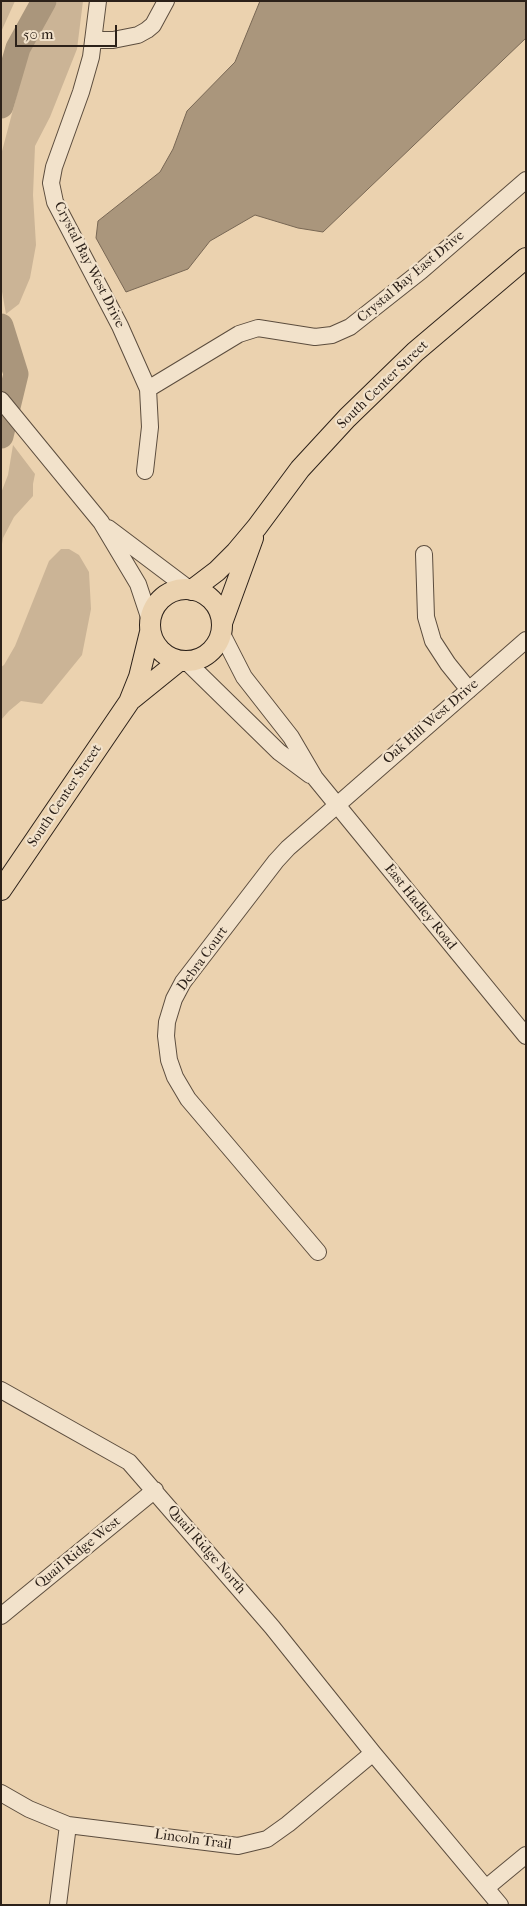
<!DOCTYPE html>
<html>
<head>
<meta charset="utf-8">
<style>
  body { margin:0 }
  #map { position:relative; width:527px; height:1906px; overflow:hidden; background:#ebd2af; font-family:"IM FELL French Canon",serif }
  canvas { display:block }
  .frame { position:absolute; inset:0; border:2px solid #2c2119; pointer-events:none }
  .scale { position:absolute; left:15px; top:25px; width:102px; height:22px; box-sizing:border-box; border:2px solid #2c2119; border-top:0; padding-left:6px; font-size:15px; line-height:18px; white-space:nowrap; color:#2c2119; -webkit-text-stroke:4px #f2e2cb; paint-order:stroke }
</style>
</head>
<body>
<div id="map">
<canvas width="527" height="1906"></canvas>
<div class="frame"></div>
<div class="scale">50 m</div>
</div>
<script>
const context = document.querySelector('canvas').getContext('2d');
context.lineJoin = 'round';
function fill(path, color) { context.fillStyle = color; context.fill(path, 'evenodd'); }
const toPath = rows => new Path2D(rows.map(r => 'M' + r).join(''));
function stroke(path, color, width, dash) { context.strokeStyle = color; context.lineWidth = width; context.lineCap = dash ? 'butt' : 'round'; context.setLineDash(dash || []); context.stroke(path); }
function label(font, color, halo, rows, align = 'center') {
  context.font = font + ' "IM FELL French Canon",serif'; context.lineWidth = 4.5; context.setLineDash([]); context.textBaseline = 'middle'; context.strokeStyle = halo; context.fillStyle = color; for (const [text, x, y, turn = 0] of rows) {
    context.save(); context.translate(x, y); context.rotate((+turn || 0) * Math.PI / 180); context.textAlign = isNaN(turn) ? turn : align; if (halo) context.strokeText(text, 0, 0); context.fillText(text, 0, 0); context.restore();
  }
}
fill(toPath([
  [1,1,15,1,1,32],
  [57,1,83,1,77,49,50,117,35,146,33,195,36,245,30,278,19,304,6,314,1,286,1,155,28,53],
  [13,445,35,474,33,484,33,496,14,517,3,538,1,550,1,493,8,475],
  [61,549,69,549,79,555,89,572,91,609,82,655,42,704,21,701,9,711,1,720,1,667,4,665,15,646,49,561]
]), '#cbb496');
const water = toPath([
  [260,1,526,1,526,38,323,232,298,228,255,215,210,241,188,269,126,292,96,238,98,221,160,172,173,149,187,111,235,62,260,1]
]);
fill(water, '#aa967c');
stroke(water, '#786754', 1);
stroke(toPath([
  [1,106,18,48,44,1],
  [1,326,16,374,1,436]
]), '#aa967c', 25);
const minor = toPath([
  [98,1,91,57,81,92,54,167,51,183,55,202,120,326,148,389,150,427,145,471],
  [93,40,113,40,138,35,147,30,153,25,166,1],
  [148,389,239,334,258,328,315,337,332,335,350,327,421,271,526,180],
  [1,400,101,522,138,584,150,620],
  [108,528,189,589],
  [424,554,426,617,433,641,448,664,469,690],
  [221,632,244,677,291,737,315,778,526,1036],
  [187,662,279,752,310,775],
  [318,1252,188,1099,175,1077,169,1060,166,1036,167,1022,174,999,183,982,276,861,288,848,526,640],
  [1,1390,129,1462,272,1627,373,1753,500,1905],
  [1,1616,155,1490],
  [1,1793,29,1809,68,1825,238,1846,267,1839,288,1824,373,1753],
  [486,1888,526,1855],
  [58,1905,68,1825]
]);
const major = toPath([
  '150 625a36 36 0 1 1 72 0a36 36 0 1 1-72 0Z',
  [192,590,217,571,236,552,257,527,300,469,347,418,415,352,526,258],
  [222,623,253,538],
  [132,699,179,661],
  [1,890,129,702,139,677,150,632]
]);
stroke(minor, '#5c4d3e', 18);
stroke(major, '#2c2119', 22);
stroke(minor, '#f2e2cb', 16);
stroke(major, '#ebd2af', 20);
label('14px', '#2c2119', '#f2e2cb', [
  ["Crystal Bay West Drive",89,265,63],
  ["Crystal Bay East Drive",411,277,-40],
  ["South Center Street",383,385,-44],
  ["Oak Hill West Drive",431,722,-41],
  ["South Center Street",65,796,-56],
  ["East Hadley Road",420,907,51],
  ["Debra Court",203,959,-54],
  ["Quail Ridge North",206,1550,49],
  ["Quail Ridge West",78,1553,-39],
  ["Lincoln Trail",193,1840,8]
]);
</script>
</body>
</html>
